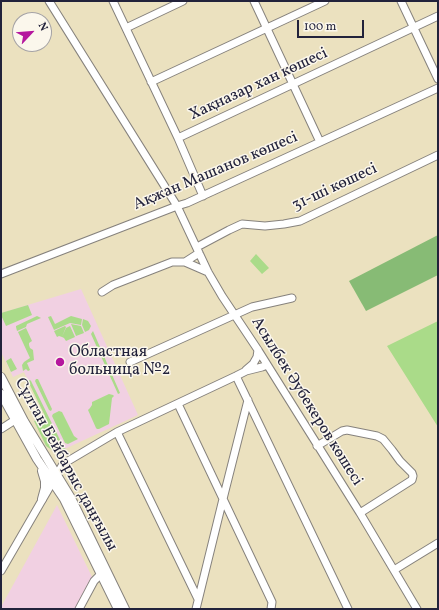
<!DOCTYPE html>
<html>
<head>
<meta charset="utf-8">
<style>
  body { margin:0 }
  #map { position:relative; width:439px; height:610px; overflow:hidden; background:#ebe1bf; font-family:Vollkorn,serif }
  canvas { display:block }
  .frame { position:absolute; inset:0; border:2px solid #22223b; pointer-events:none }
  .north { position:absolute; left:12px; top:12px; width:40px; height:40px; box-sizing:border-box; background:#fbf7ec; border:1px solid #a4a2a5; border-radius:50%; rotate:64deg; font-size:11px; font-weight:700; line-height:16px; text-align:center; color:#22223b }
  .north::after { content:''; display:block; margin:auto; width:14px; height:18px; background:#b5179e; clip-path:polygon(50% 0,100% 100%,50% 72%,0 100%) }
  .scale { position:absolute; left:297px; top:20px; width:67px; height:18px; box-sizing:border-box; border:2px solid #22223b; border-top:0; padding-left:5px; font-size:12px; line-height:14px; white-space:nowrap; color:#22223b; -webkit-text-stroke:3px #fbf7ec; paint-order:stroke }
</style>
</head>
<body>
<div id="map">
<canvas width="439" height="610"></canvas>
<div class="frame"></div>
<div class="north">N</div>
<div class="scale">100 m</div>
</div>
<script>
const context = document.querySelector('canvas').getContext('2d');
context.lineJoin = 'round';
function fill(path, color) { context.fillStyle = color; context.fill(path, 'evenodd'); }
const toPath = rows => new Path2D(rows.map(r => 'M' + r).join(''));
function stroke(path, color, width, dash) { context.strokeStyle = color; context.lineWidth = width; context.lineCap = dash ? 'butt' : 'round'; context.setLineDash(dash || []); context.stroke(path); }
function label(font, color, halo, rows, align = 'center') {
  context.font = font + ' Vollkorn,serif'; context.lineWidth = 3; context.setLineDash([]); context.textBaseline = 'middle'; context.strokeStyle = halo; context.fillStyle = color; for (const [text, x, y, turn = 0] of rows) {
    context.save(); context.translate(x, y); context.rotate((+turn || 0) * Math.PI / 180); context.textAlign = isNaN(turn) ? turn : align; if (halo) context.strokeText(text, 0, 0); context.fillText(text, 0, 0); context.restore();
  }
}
fill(toPath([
  [81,289,138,415,56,453,46,446,34,421,45,416,24,372,13,377,1,352,1,313],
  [57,505,93,579,76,609,1,609,1,607]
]), '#f1d0e2');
fill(toPath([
  [256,254,269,268,262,274,250,261],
  [28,305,32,315,6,326,1,315,1,313],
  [37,316,41,318,27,324,26,327,17,331,16,327,16,326],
  [51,316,55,324,71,316,82,319,81,325,70,323,54,330,48,317],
  [83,319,88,321,91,326,89,330,85,332,82,325],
  [438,321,438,427,387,346],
  [71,324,81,326,84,333,76,336],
  [65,326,66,327,62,337,59,336,57,337,54,331],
  [70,326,75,337,66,341,64,338,62,337,66,328],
  [26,328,32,341,29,343,29,345,30,348,33,350,34,360,27,363,30,370,28,371,26,369,23,371,22,365,24,362,30,358,18,332],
  [93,331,120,393,118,394,91,334],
  [11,358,17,369,11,372,6,361],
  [36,379,38,379,52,409,51,411,49,410,35,381],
  [30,380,31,381,64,448,66,449,56,453,46,446,34,421,45,416,28,381],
  [109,394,113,395,114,396,112,398,109,424,99,429,97,429,96,428,88,410,90,408,92,405,92,402],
  [59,411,62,412,74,436,78,439,68,444,65,443,52,416,53,414]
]), '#aadb89');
fill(toPath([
  [438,235,438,275,366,311,349,281]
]), '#87bb75');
const minor = toPath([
  [49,1,177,206,208,272,222,296,258,350,360,513,417,609],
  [113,1,178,138,203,196],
  [254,1,320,142],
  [401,1,438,79],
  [126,28,183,1],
  [151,82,325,1],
  [178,138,438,16],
  [197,247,229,230,242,224,265,226,284,224,300,221,438,155],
  [185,262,199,253],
  [1,274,177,206,187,203,438,88],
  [102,292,113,285,172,262,185,262,208,272],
  [130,362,252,307,292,298],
  [246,370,253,364,257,357,258,350],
  [236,376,348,609],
  [178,404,272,602,271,609],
  [1,429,15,420],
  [117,432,198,599],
  [317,446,342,431,347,430,377,436,383,439,392,450,400,461,412,473,413,476,412,480,360,513],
  [394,570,438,543],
  [1,571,63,464,117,432,236,376,246,371,262,367,267,365],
  [79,609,94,581,101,574],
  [196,609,223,499,248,400]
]);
const major = toPath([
  [1,377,24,421,71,498,125,609],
  [1,394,37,459,64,499,118,609],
  [42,471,45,481,45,488,42,499]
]);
stroke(minor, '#86827d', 9);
stroke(major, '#86827d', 10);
stroke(minor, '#fff', 7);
stroke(major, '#fff', 8);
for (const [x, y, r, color] of [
  [60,362,5,"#b5179e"]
]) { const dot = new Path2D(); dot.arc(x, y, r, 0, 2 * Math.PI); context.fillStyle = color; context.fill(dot); stroke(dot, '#fbf7ec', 1.5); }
label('16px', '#22223b', '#fbf7ec', [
  ["Хақназар хан көшесі",259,85,-25],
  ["Ақжан Машанов көшесі",216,172,-23],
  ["31-ші көшесі",335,188,-25],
  ["Асылбек Әубекеров көшесі",306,402,58],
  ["Сұлтан Бейбарыс даңғылы",65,465,61]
]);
label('16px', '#22223b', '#fbf7ec', [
  ["Областная",69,353],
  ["больница №2",69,371]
], 'left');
</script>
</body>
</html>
